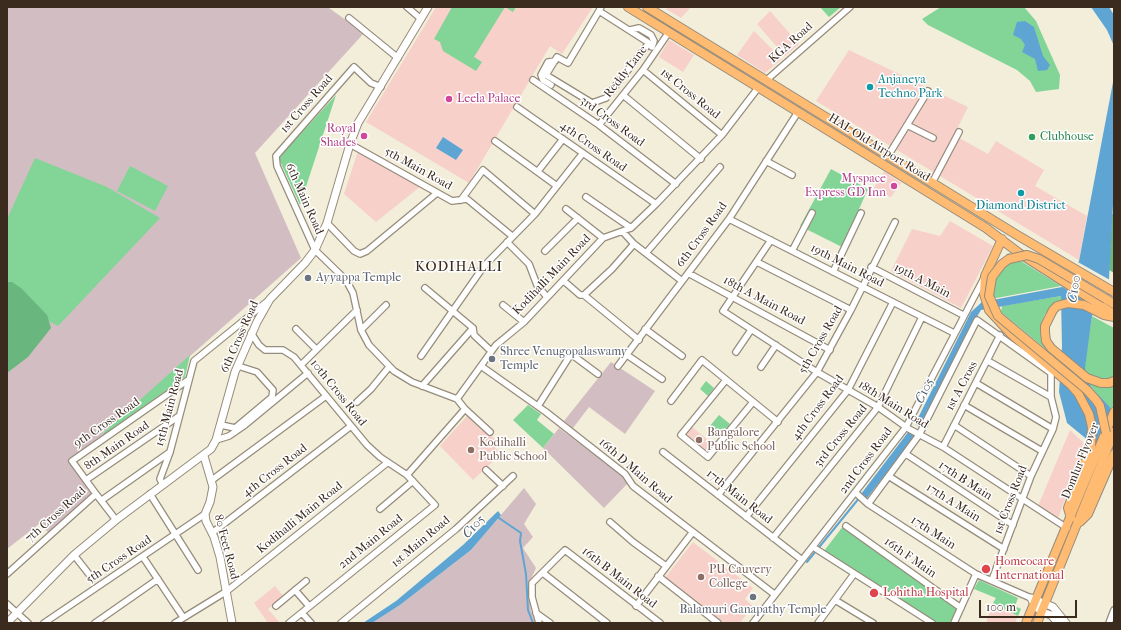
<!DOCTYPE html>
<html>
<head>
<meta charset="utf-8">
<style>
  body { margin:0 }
  #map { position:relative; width:1121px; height:630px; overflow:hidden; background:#f2eeda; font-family:"IM FELL French Canon",serif }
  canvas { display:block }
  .frame { position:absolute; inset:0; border:8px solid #3b2a1e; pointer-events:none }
  .scale { position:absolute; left:979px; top:600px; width:98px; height:18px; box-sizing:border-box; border:2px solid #3b2a1e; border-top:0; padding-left:5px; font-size:12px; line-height:14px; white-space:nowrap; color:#3b2a1e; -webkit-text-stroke:3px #fff; paint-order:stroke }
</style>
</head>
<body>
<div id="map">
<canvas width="1121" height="630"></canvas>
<div class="frame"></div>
<div class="scale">100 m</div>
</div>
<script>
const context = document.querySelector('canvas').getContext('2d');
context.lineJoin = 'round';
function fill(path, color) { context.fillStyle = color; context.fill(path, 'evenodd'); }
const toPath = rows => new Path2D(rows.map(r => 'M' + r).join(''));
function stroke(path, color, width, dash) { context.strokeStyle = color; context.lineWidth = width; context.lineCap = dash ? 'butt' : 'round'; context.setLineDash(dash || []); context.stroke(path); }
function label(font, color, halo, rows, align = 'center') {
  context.font = font + ' "IM FELL French Canon",serif'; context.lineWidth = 3; context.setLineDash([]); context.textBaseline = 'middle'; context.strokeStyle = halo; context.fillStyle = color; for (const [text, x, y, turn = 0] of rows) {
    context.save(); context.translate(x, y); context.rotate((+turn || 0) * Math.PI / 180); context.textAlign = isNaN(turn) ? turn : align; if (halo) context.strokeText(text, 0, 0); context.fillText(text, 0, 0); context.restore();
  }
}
fill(toPath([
  [436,7,593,7,562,54,550,46,469,183,366,122],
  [668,7,691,7,681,18,666,9],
  [770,11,799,44,785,56,757,24],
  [754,31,782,59,765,73,737,55],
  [669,40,694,55,683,72,659,57],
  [849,50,968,107,954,135,988,154,996,141,1044,170,1035,186,1087,216,1079,260,816,101],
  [358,151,421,186,376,222,344,194],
  [884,171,901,183,891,197,872,191],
  [950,221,993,246,961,308,891,271,912,229,940,236],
  [467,416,495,439,491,443,501,454,473,480,440,446],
  [692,427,713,444,707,452,685,435],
  [1070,430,1086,445,1058,518,1038,506],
  [693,542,753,588,745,599,753,606,740,623,725,623,665,578],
  [275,586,284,597,268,609,280,623,268,623,254,603],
  [993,603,1018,616,1015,623,986,623]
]), '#f7d0ca');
fill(toPath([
  [7,7,331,7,329,8,364,33,255,153,301,258,103,433,104,435,69,460,91,494,49,533,39,524,7,549],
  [611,362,655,391,625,434,589,407,573,428,564,421],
  [559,428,623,476,628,483,604,508,543,448],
  [524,488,536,504,524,524,533,537,523,548,536,568,530,581,529,591,531,611,536,623,372,623,400,605,471,550]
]), '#d2bec2');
fill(toPath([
  [452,7,516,7,513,12,505,7,474,57,482,62,476,71,443,51,440,42,434,39],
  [820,7,841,7,829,17],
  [941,7,1024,7,1036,21,1060,75,1059,89,1036,92,1030,81,1017,70,928,25,922,19],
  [336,95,300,205,279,159,283,153],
  [35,158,107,187,160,218,58,326,7,300,7,219],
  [130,166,168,186,155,211,117,191],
  [831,169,868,189,842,247,800,226],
  [1008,253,1061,286,991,299,996,269],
  [1061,296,1062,301,1056,301,1045,314,1041,324,1042,341,1048,351,1001,312,1002,306],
  [1092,316,1114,328,1114,424,1110,422,1110,407,1091,387,1084,369],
  [190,355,185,377,104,435,103,433],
  [706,381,714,388,708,396,700,389],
  [528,405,541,414,537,420,554,434,543,448,513,420],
  [719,415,730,424,720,436,709,427],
  [844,525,957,608,950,623,936,623,824,551],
  [979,580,1018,598,1015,606,1021,609,1018,616,993,603,996,598,974,589]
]), '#82d596');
fill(toPath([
  [1112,214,1114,214,1114,273,1109,270],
  [7,282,12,282,21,288,47,315,51,328,28,357,7,373]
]), '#69b67f');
fill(toPath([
  [1091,7,1109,7,1114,15,1114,46,1107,30],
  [1025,21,1034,27,1043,56,1050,65,1047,70,1038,71,1035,59,1022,52,1025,45,1021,39,1013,35,1017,22],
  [1114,77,1114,187,1109,279,1092,316,1085,368,1091,387,1110,407,1110,422,1114,424,1114,454,1089,441,1067,423,1059,392,1062,347,1061,296,981,310,964,338,921,428,915,424,971,312,982,302,1062,287,1079,261],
  [443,137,463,150,456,160,436,148],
  [909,431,915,436,867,498,861,494],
  [498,511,501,515,471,550,400,605,372,623,363,623,396,601,463,545]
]), '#5ea5d4');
fill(toPath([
  [1076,261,1110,280,1094,314,1076,306,1060,309,1060,301,1067,299,1077,299,1088,303,1061,286]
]), '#f2eeda');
stroke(toPath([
  [496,516,521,533,520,541,526,574,528,610,533,623],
  [807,562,860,497]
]), '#5ea5d4', 2);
const minor = toPath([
  [407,7,421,19],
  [599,11,649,43,606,98,592,103,546,75,557,57,568,63,599,11,601,7],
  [349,18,398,58],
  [630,30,639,28,651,35,654,41,652,47],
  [643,70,722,135],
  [533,80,599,125,676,184],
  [767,81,770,77,850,7],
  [551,85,543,80,541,75,548,62,555,61],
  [381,87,371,83,354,67,276,156,277,166,315,250,346,280,353,293,361,330,369,345,394,371,412,382,457,399],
  [623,95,701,159],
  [517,107,656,204],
  [599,125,643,70,669,32],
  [907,125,933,138],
  [495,141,557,186],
  [350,144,452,201,467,199,512,236],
  [888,156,928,91],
  [766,161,792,175],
  [538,171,563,139],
  [932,183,959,132],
  [586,197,631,228],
  [461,200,483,170,535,214],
  [566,209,603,238],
  [729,219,954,333],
  [327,223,354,251,360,254,367,251,437,193],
  [623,232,634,244,682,281],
  [771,240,723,311,817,372,878,407,909,429,943,447,1067,528],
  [507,242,529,264,537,285,547,297],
  [545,251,578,218],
  [792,251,812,213],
  [646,253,720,167],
  [757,262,851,310],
  [871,267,963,315],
  [833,272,861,213],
  [688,273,830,350],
  [562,282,565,282,580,295,584,295,639,340],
  [425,288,473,328,474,335,491,351],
  [584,295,612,269,634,244],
  [503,305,524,322],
  [296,329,316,349],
  [645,329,682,356],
  [361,330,386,305],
  [251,333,259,345,265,350,283,350,294,357,367,445,380,457,407,475,435,505,289,623],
  [736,352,751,330],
  [627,355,662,379],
  [421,356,484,266,535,214,583,153],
  [988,361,1051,397],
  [302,364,357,310],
  [481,366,546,412,625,474,633,486,774,594],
  [618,366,729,219,798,112],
  [761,367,776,345],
  [726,380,681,435,708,457,753,402],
  [976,383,1053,429],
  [422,386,473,328],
  [671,401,702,360,778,422],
  [357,402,371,389,389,367],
  [964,405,1042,451],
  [538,406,571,354,598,374],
  [465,409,490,432],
  [221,425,235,428,272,397,273,390,257,372,238,366],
  [954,425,1031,476],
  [216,440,229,436,245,425,308,373],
  [943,447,1000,335],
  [663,452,802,560],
  [906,454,1013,525],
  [486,470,503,486],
  [407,475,465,409,457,399,496,345,524,322,603,238,631,228,656,204,722,135,758,88],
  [890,477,1004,549],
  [86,480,179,416],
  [212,480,326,396],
  [163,485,160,479,170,452,194,361,269,300],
  [856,493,868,504,976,574,1031,598],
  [96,494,72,461,188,380],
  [150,494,198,570],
  [718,495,817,372,851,310,895,222],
  [102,500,170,452],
  [868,504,919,435,977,320,1051,373,1051,397,1056,417,1053,429,1031,476,992,580],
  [380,509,413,481],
  [746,517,848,390,893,302],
  [610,522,633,542,666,566],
  [846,526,961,608],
  [212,533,351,426],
  [773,538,878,407,922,317],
  [813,547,932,623],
  [74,555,92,578],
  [143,557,183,617],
  [543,573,607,623],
  [7,574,96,494,116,520],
  [658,576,718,623],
  [295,590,309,606],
  [835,600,873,623],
  [7,604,28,623],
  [276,606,306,581],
  [636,606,692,533],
  [302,613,311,623],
  [536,613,550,623],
  [44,623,205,514],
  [95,623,158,579],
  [175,623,227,591,387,463],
  [341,623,456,529,513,476],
  [539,623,532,597,532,583,565,550,660,623],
  [753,623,906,427,984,278],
  [818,623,854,574],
  [954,623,976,574],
  [1109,623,1114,610]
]);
const tertiary = toPath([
  [204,456,213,487,210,502,205,514,206,521,214,537,220,557,232,623],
  [1031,598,1053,607,1066,623],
  [1032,600,1034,605,1042,612,1051,615,1058,623],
  [7,623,74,555,116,520,211,449,216,440,235,372,257,322,270,299,305,263,315,250,327,223,350,144,358,123,428,7]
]);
const primary = toPath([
  [628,7,986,228,1019,253,1114,314],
  [647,7,1017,235,1114,292],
  [1002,239,985,276,984,294,989,310,1011,334,1071,385,1078,393,1089,414,1092,427,1091,446,1068,508,1071,518],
  [1106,299,1114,304],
  [1114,317,1104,315,1084,305,1068,303,1057,306,1053,310,1045,326,1045,332,1046,341,1051,348,1087,378,1101,383,1109,383,1114,381],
  [1080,522,1088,514,1114,454],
  [1026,623,1114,412],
  [1037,623,1114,432]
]);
stroke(minor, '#968c7c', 8);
stroke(tertiary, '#968c7c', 9);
stroke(primary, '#968c7c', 10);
stroke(minor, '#fff', 5.5);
stroke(tertiary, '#fff', 7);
stroke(primary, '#ffbb71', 8);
const primaryBridge = toPath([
  [1106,433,1100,406,1096,400,1087,390,998,316,989,296,992,277,1002,264,1009,259,1027,255,1039,259,1106,299]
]);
stroke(primaryBridge, '#968c7c', 10, []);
stroke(primaryBridge, '#ffbb71', 8);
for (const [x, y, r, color] of [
  [870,87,4,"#0f9aa8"],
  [449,99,4,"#d1479c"],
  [364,136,4,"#d1479c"],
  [1032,137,4,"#2e9e5b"],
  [894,186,4,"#d1479c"],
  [1021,193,4,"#0f9aa8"],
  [308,278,4,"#6b7280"],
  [492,359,4,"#6b7280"],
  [699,440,4,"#8d6e63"],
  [471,450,4,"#8d6e63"],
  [986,569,5,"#e0444e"],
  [701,577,4,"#8d6e63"],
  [874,593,5,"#e0444e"],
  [753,597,4,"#6b7280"]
]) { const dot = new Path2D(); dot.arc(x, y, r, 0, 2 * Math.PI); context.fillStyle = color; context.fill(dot); stroke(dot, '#fff', 1.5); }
label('12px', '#3b2a1e', '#fff', [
  ["KGA Road",791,43,-42],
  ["Reddy Lane",626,72,-52],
  ["1st Cross Road",690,94,39],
  ["1st Cross Road",307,104,-49],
  ["3rd Cross Road",612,122,36],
  ["4th Cross Road",593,147,35],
  ["HAL Old Airport Road",879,148,32],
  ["5th Main Road",418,169,29],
  ["6th Main Road",304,199,66],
  ["6th Cross Road",702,235,-54],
  ["19th Main Road",847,266,27],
  ["Kodihalli Main Road",552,275,-46],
  ["19th A Main",922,281,27],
  ["18th A Main Road",764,301,28],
  ["6th Cross Road",240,337,-66],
  ["5th Cross Road",821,340,-60],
  ["1st A Cross",962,386,-62],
  ["10th Cross Road",338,393,51],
  ["18th Main Road",893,405,32],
  ["15th Main Road",170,408,-75],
  ["4th Cross Road",818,408,-53],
  ["9th Cross Road",107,423,-35],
  ["3rd Cross Road",841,436,-51],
  ["8th Main Road",117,446,-35],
  ["2nd Cross Road",866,461,-53],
  ["Domlur Flyover",1081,461,-68],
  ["4th Cross Road",275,471,-38],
  ["16th D Main Road",635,471,41],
  ["17th B Main",965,481,33],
  ["17th Main Road",739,497,38],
  ["1st Cross Road",1011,500,-69],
  ["17th A Main",953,503,32],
  ["7th Cross Road",56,515,-42],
  ["Kodihalli Main Road",300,518,-39],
  ["17th Main",933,533,33],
  ["2nd Main Road",371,542,-39],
  ["1st Main Road",421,542,-40],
  ["80 Feet Road",226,547,75],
  ["16th F Main",910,558,35],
  ["5th Cross Road",119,560,-34],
  ["16th B Main Road",619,578,38]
]);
label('12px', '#0d838f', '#fff', [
  ["Anjaneya",878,80],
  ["Techno Park",878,94],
  ["Diamond District",1021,206,"center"]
], 'left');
label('12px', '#b23c85', '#fff', [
  ["Leela Palace",457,99,"left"],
  ["Royal",356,129],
  ["Shades",356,143],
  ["Myspace",886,179],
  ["Express GD Inn",886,193]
], 'right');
label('12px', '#27864d', '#fff', [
  ["Clubhouse",1040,137]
], 'left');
label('12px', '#5b616d', '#fff', [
  ["Ayyappa Temple",316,278],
  ["Shree Venugopalaswamy",500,352],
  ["Temple",500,366],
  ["Balamuri Ganapathy Temple",753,610,"center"]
], 'left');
label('12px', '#785e54', '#fff', [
  ["Bangalore",707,433],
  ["Public School",707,447],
  ["Kodihalli",479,443],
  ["Public School",479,457],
  ["PU Cauvery",709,570],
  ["College",709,584]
], 'left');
label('12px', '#be3a42', '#fff', [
  ["Homeocare",995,562],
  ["International",995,576],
  ["Lohitha Hospital",883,593]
], 'left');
label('italic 13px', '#495b67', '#fff', [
  ["C100",1075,289,-80],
  ["C105",925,391,-63],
  ["C105",474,527,-47]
]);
context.letterSpacing = '1px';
label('14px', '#3b2a1e', '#fff', [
  ["KODIHALLI",459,268]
]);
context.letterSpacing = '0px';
</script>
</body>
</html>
